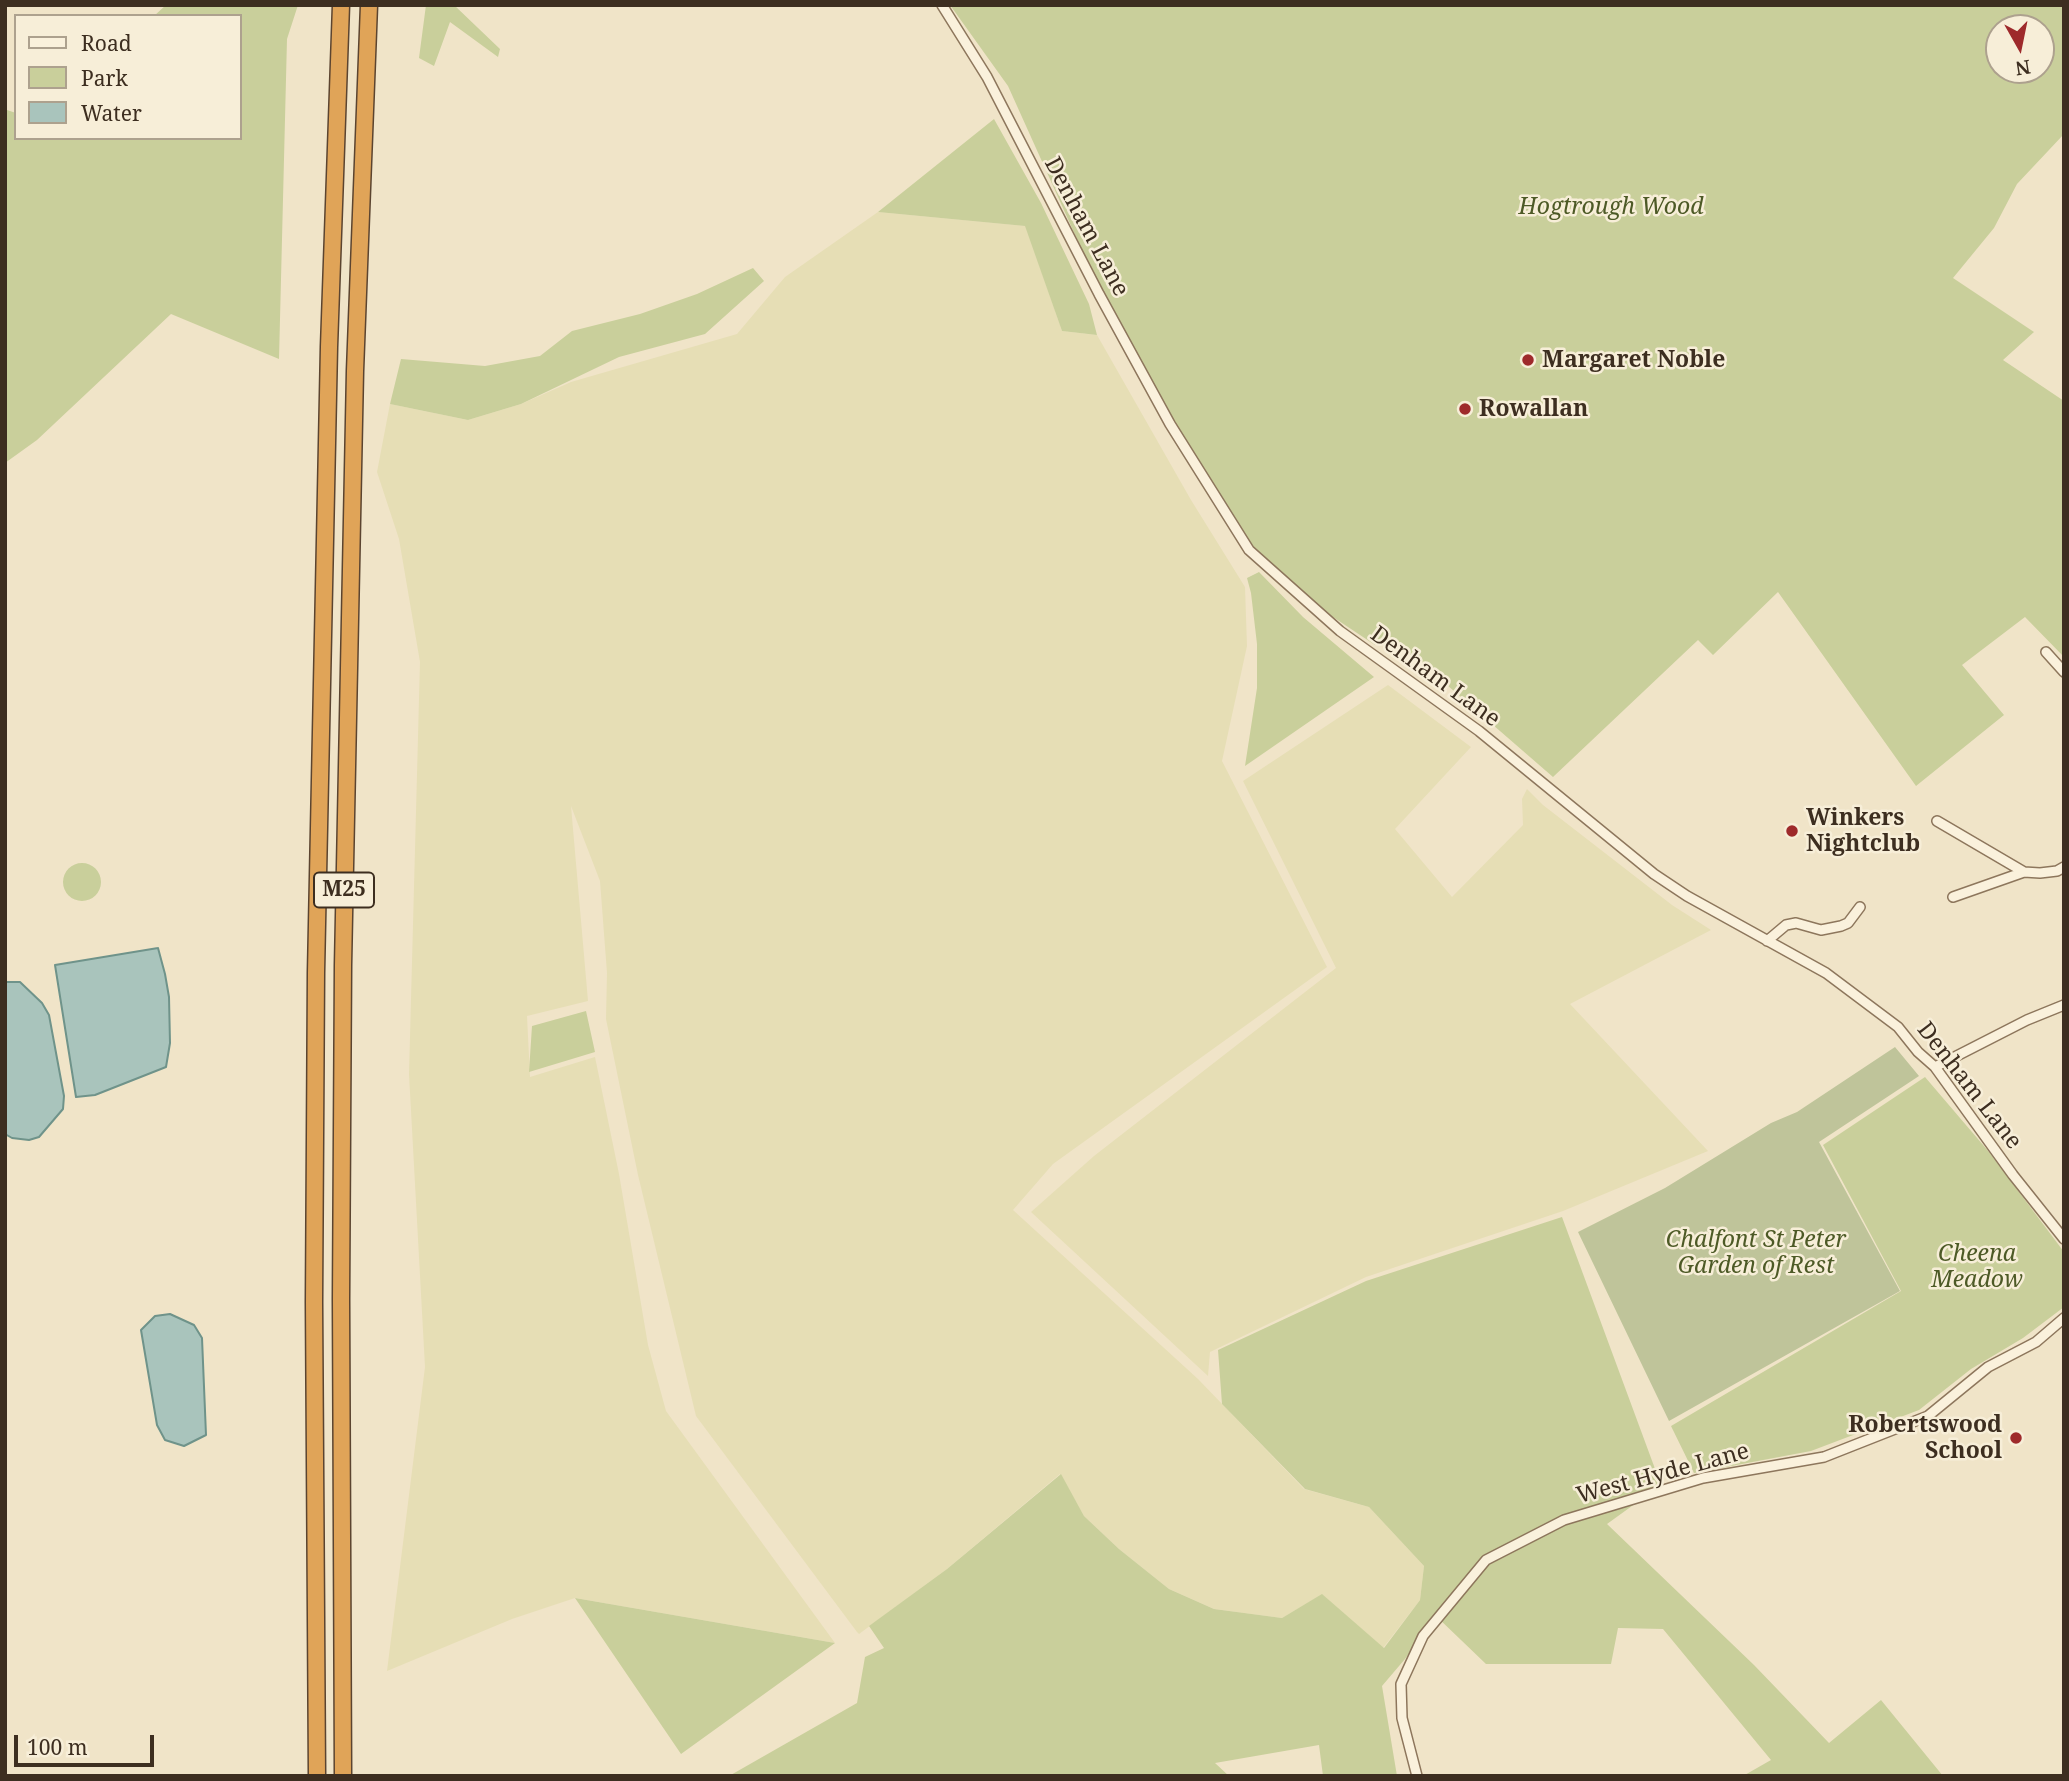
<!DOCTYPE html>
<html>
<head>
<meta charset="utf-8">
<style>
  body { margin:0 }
  #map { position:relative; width:2069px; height:1781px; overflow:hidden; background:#f0e4c8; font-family:"Noto Serif",serif }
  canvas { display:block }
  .frame { position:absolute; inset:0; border:7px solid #3d2e20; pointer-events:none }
  .legend { position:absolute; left:14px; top:14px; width:228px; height:126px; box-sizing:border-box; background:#f7eed8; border:2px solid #ada18e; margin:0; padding:9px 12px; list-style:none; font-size:21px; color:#3d2e20 }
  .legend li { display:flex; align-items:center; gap:14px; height:35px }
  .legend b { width:35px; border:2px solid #ada18e }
  .north { position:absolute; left:1985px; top:14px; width:70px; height:70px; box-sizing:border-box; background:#f7eed8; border:2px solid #ada18e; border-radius:50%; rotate:171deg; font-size:19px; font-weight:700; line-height:28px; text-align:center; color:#3d2e20 }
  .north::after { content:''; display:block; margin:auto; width:24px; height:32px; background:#9e2a2b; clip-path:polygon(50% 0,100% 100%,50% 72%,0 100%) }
  .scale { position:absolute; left:14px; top:1735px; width:140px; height:32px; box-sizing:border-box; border:4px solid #3d2e20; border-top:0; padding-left:9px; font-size:21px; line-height:24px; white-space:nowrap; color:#3d2e20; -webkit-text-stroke:5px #f7eed8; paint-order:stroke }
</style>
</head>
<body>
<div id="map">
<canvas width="2069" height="1781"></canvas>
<div class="frame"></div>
<ul class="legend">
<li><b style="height:9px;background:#faf1dc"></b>Road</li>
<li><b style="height:19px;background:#c9cf9b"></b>Park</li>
<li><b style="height:19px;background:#a9c4bc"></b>Water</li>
</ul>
<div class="north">N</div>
<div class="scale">100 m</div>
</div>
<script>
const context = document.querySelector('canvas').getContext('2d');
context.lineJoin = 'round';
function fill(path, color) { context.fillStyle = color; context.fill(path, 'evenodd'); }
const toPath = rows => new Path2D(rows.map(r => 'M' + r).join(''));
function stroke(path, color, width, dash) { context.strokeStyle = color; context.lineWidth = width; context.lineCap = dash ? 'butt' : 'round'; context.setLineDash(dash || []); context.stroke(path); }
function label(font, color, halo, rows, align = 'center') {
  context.font = font + ' "Noto Serif",serif'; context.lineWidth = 5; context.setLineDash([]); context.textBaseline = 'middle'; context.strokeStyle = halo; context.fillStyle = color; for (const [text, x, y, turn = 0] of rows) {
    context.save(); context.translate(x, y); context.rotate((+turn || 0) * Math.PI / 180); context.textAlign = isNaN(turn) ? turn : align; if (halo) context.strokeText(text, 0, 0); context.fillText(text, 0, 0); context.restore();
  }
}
fill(toPath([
  [878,212,1026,226,1062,331,1097,335,1191,500,1245,587,1247,646,1222,761,1327,967,1053,1164,1013,1210,1198,1379,1304,1489,1369,1507,1424,1566,1420,1600,1383,1648,1322,1595,1282,1618,1214,1609,1169,1589,1119,1549,1084,1516,1060,1474,947,1569,859,1634,857,1632,696,1416,638,1175,606,1019,607,973,600,881,571,806,588,1001,527,1016,530,1077,595,1057,619,1174,648,1345,666,1411,835,1643,575,1598,512,1619,387,1671,425,1367,409,1074,420,662,399,539,377,472,390,404,468,420,521,404,571,382,737,334,785,277],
  [1388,685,1471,747,1395,829,1452,897,1523,825,1522,799,1527,789,1543,805,1672,905,1711,930,1570,1004,1708,1151,1563,1211,1366,1277,1210,1352,1208,1376,1031,1212,1094,1156,1336,968,1243,781]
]), '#e6deb5');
fill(toPath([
  [166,5,298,5,287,39,279,359,171,314,37,440,5,463,5,103,7,110,16,113,16,138,240,138,240,16,154,16],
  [426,5,454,5,500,49,498,57,450,22,434,66,419,58],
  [950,5,2064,5,2064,134,2017,184,1994,228,1953,278,2034,332,2003,360,2064,401,2064,657,2025,617,1962,665,2004,715,1916,786,1778,592,1713,655,1698,640,1553,777,1417,659,1383,638,1375,645,1324,611,1252,545,1221,498,1191,447,1180,446,1099,288,1008,86],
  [1999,28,2041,28,2041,70,1999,70],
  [994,119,1041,203,1089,304,1097,335,1062,331,1025,226,878,212],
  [753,268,764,281,705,334,619,357,521,404,468,420,390,404,401,359,485,366,540,356,572,331,640,314,697,294],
  [1259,572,1303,617,1374,677,1245,766,1257,688,1257,644,1251,593,1247,578],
  '63 882a19 19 0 1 1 38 0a19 19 0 1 1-38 0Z',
  [586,1011,595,1052,529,1072,532,1026],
  [1925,1077,1989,1152,2064,1252,2064,1307,2023,1338,1971,1369,1919,1410,1811,1451,1694,1473,1671,1426,1901,1291,1823,1145],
  [1562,1217,1661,1485,1607,1524,1754,1665,1829,1743,1881,1700,1943,1776,1743,1776,1771,1760,1663,1629,1618,1628,1611,1664,1486,1664,1436,1616,1405,1659,1382,1686,1397,1776,1323,1776,1319,1745,1215,1763,1229,1776,729,1776,857,1703,865,1657,884,1648,869,1626,947,1569,1061,1474,1084,1516,1119,1549,1169,1589,1214,1609,1282,1618,1322,1594,1384,1648,1420,1600,1424,1566,1369,1507,1305,1489,1222,1404,1218,1350,1366,1281],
  [575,1598,835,1643,681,1754]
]), '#c9cf9b');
fill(toPath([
  [1895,1047,1919,1076,1819,1142,1900,1291,1669,1421,1578,1232,1665,1188,1771,1123,1797,1112]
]), '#bfc49a');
const water = toPath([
  [158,948,165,974,169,997,170,1043,166,1067,95,1095,76,1097,55,965,158,948],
  [5,982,20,982,42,1003,49,1015,64,1096,63,1109,39,1137,29,1140,12,1138,5,1134,5,982],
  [170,1314,194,1325,202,1338,206,1435,184,1446,165,1440,157,1425,141,1330,155,1316,170,1314]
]);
fill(water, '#a9c4bc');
stroke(water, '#6f938a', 2);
const minor = toPath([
  [942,5,987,77,1099,294,1170,424,1249,550,1340,631,1479,731,1654,874,1687,896,1826,973,1898,1027,1918,1052,1935,1067,2013,1175,2064,1239],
  [2046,652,2064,672],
  [1937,821,2024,872],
  [1953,897,2024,872,2040,873,2057,871,2064,867],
  [1767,941,1786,925,1796,923,1821,930,1841,926,1848,923,1860,907],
  [1935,1067,2027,1020,2064,1005],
  [1417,1776,1402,1718,1401,1684,1423,1636,1486,1560,1564,1520,1703,1478,1824,1457,1928,1416,1988,1367,2036,1342,2064,1318]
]);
const motorway = toPath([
  [317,1776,314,1302,316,972,329,347,341,5],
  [343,1776,341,1299,343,965,355,371,369,5]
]);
stroke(minor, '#8d765c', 12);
stroke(motorway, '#5b4430', 19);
stroke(minor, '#faf1dc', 9);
stroke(motorway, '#e0a458', 16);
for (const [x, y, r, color] of [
  [1528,360,7,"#9e2a2b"],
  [1465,409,7,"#9e2a2b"],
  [1792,831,7,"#9e2a2b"],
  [2016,1438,7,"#9e2a2b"]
]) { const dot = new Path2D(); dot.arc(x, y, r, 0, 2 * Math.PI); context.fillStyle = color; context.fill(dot); stroke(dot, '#f7eed8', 2.5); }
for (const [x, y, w] of [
  [344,890,60]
]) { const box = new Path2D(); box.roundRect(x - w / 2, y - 17.5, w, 35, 5); context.fillStyle = '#f7eed8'; context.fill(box); stroke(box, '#3d2e20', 2); }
label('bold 21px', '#3d2e20', null, [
  ["M25",344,890]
]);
label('italic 23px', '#4d5a26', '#f7eed8', [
  ["Hogtrough Wood",1611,207],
  ["Chalfont St Peter",1756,1240],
  ["Garden of Rest",1756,1266],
  ["Cheena",1977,1254],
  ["Meadow",1977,1280]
]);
label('23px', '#3d2e20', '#f7eed8', [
  ["Denham Lane",1086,227,62],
  ["Denham Lane",1435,677,36],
  ["Denham Lane",1969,1086,52],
  ["West Hyde Lane",1663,1474,-15]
]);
label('bold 23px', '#3d2e20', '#f7eed8', [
  ["Margaret Noble",1542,360],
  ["Rowallan",1479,409],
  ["Winkers",1806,818],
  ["Nightclub",1806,844],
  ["Robertswood",2002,1425,"right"],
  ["School",2002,1451,"right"]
], 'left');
</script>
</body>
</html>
